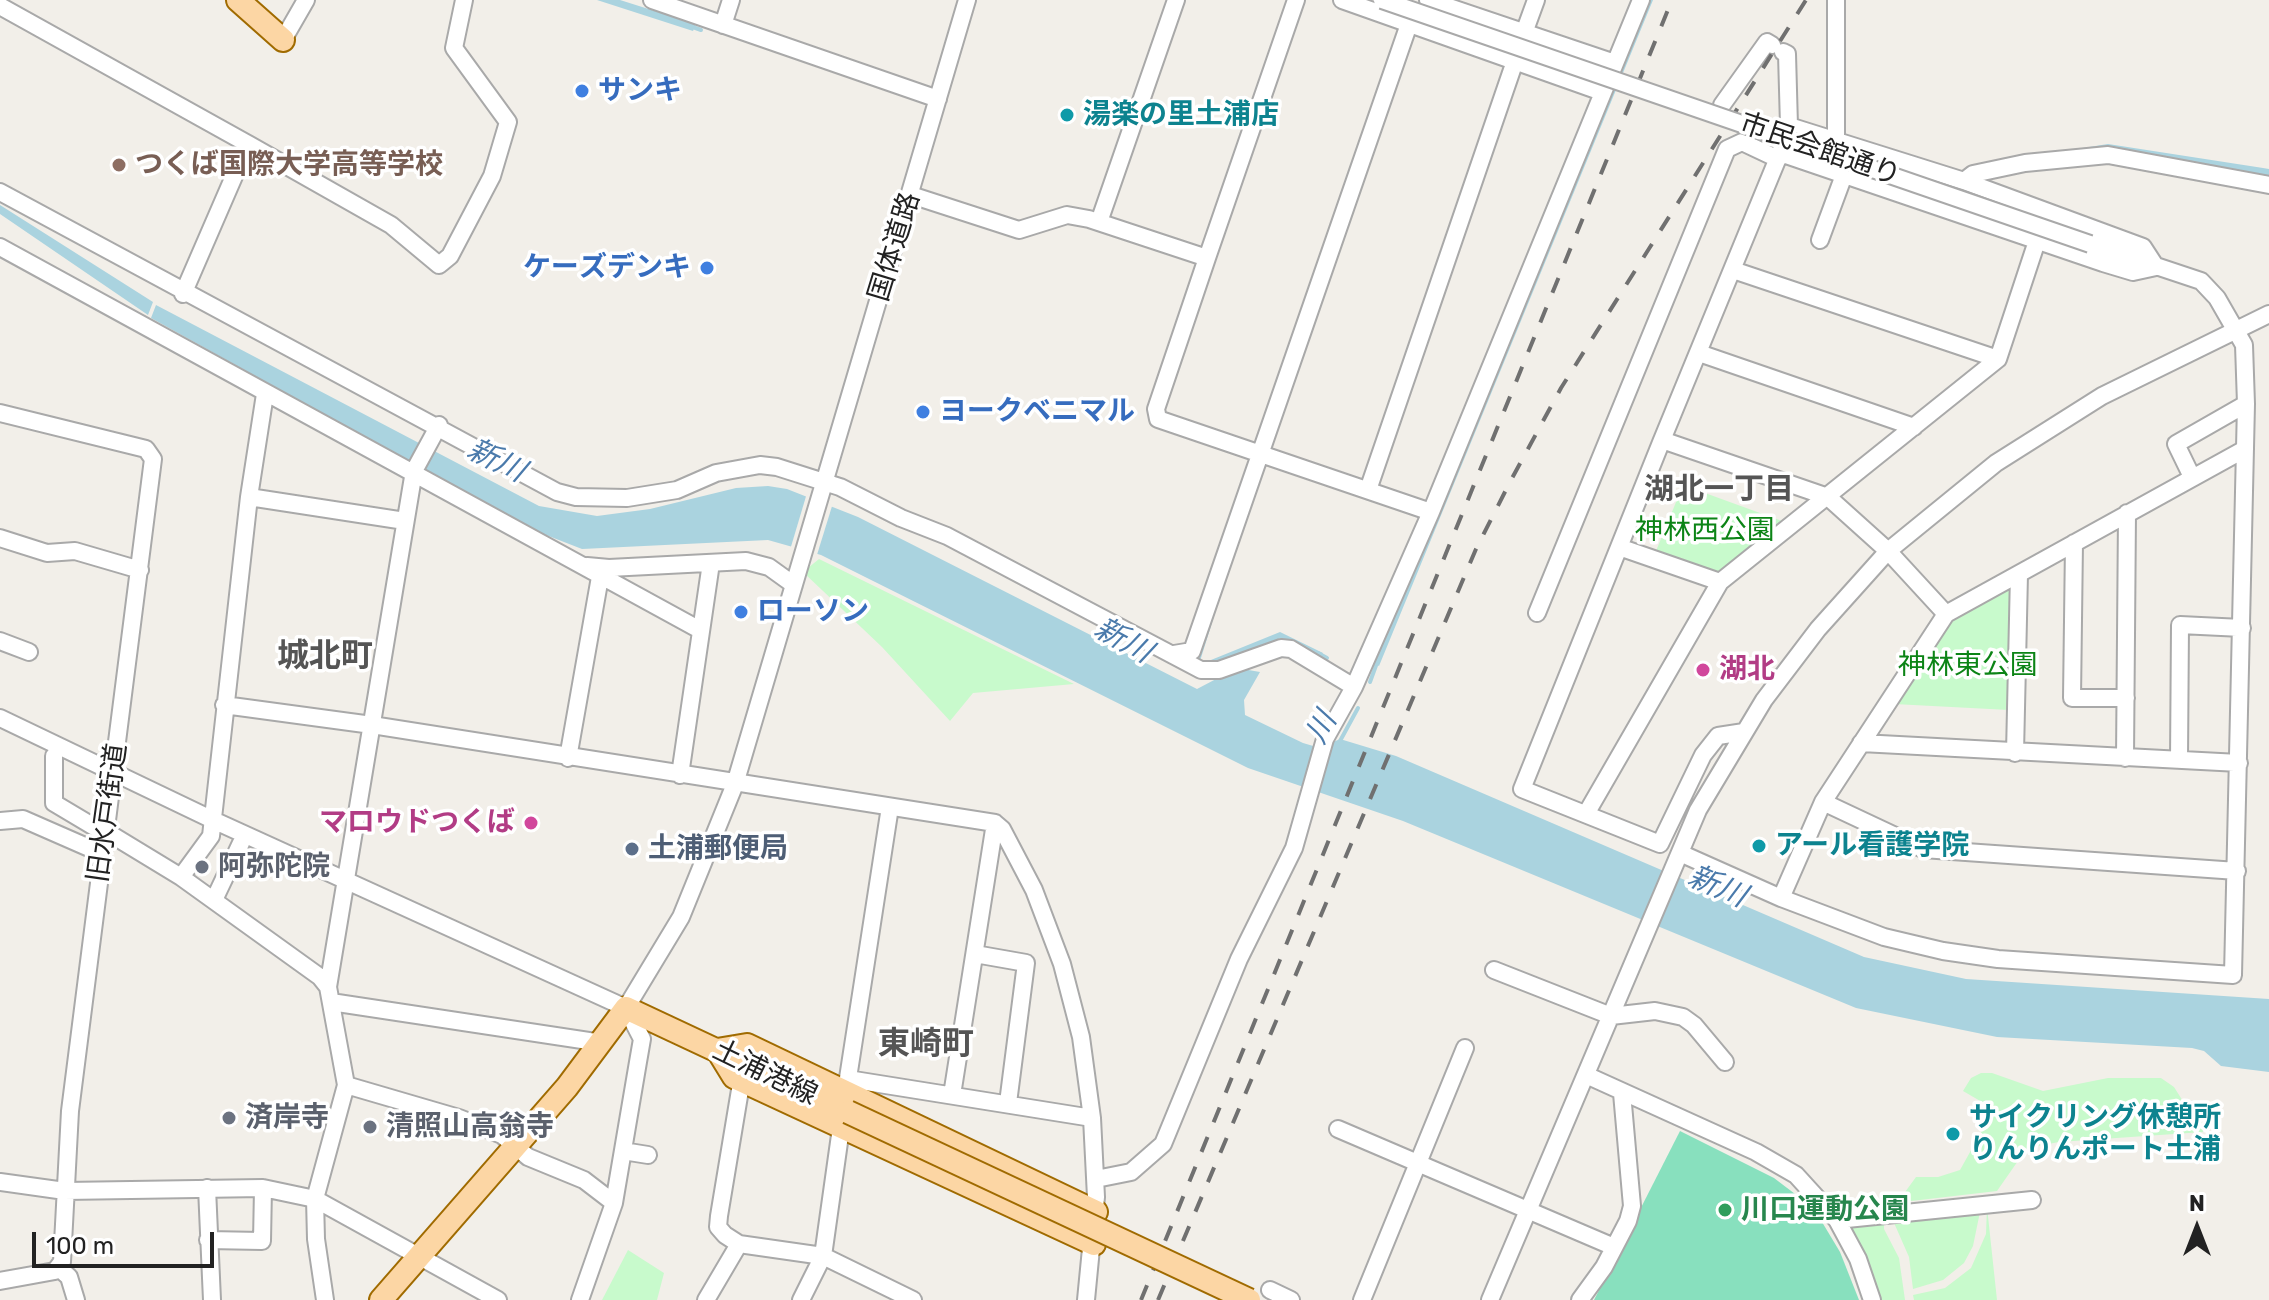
<!DOCTYPE html>
<html>
<head>
<meta charset="utf-8">
<style>
  body { margin:0 }
  #map { position:relative; width:2269px; height:1300px; overflow:hidden; background:#f2efe9; font-family:Rubik,sans-serif }
  canvas { display:block }
  .north { position:absolute; left:2157px; top:1188px; width:80px; height:80px; -webkit-text-stroke:6px #fff; paint-order:stroke; rotate:0deg; font-size:22px; font-weight:700; line-height:32px; text-align:center; color:#222 }
  .north::after { content:''; display:block; margin:auto; width:28px; height:36px; background:#222; clip-path:polygon(50% 0,100% 100%,50% 72%,0 100%) }
  .scale { position:absolute; left:32px; top:1232px; width:182px; height:36px; box-sizing:border-box; border:4px solid #222; border-top:0; padding-left:10px; font-size:24px; line-height:28px; white-space:nowrap; color:#222; -webkit-text-stroke:6px #fff; paint-order:stroke }
</style>
</head>
<body>
<div id="map">
<canvas width="2269" height="1300"></canvas>
<div class="north">N</div>
<div class="scale">100 m</div>
</div>
<script>
const context = document.querySelector('canvas').getContext('2d');
context.lineJoin = 'round';
function fill(path, color) { context.fillStyle = color; context.fill(path, 'evenodd'); }
const toPath = rows => new Path2D(rows.map(r => 'M' + r).join(''));
function stroke(path, color, width, dash) { context.strokeStyle = color; context.lineWidth = width; context.lineCap = dash ? 'butt' : 'round'; context.setLineDash(dash || []); context.stroke(path); }
function label(font, color, halo, rows, align = 'center') {
  context.font = font + ' Rubik,"Noto Sans JP",sans-serif'; context.lineWidth = 7; context.setLineDash([]); context.textBaseline = 'middle'; context.strokeStyle = halo; context.fillStyle = color; for (const [text, x, y, turn = 0] of rows) {
    context.save(); context.translate(x, y); context.rotate((+turn || 0) * Math.PI / 180); context.textAlign = isNaN(turn) ? turn : align; if (halo) context.strokeText(text, 0, 0); context.fillText(text, 0, 0); context.restore();
  }
}
fill(toPath([
  [1683,485,1782,521,1719,573,1656,551],
  [819,559,1074,684,973,693,950,721,882,647,803,572],
  [2006,586,2012,591,2009,710,1894,704,1949,618],
  [1981,1073,1992,1073,2043,1091,2108,1078,2161,1078,2174,1087,2186,1106,2200,1106,2203,1132,2059,1142,2027,1148,1997,1191,1903,1202,1900,1199,1916,1177,1938,1177,1960,1170,1994,1109,1963,1091,1971,1078],
  [1981,1207,1973,1246,1964,1263,1943,1280,1913,1289,1909,1257,1891,1216],
  [1987,1207,1997,1300,1914,1300,1913,1295,1945,1288,1971,1268,1986,1234],
  [1884,1217,1884,1229,1899,1258,1905,1300,1877,1300,1842,1222],
  [628,1250,664,1273,657,1300,602,1300]
]), '#c8facc');
fill(toPath([
  [1680,1131,1774,1178,1799,1197,1822,1222,1840,1252,1859,1300,1594,1300]
]), '#88e0be');
fill(toPath([
  [597,0,620,0,696,24,693,31],
  [1645,0,1653,0,1379,666,1374,663,1396,602],
  [2108,144,2263,168,2269,169,2269,177,2169,158,2033,156],
  [0,205,153,302,148,315,0,214],
  [156,305,539,506,597,516,650,509,736,488,768,486,787,489,858,517,1197,689,1237,668,1260,672,1244,700,1245,715,1303,743,1320,748,1340,739,1396,756,1864,957,1966,979,2269,999,2269,1072,2221,1066,2204,1051,2192,1048,1997,1037,1856,1008,1403,821,1248,768,821,555,768,540,582,549,528,528,151,318],
  [1260,457,1262,463,1200,661,1206,662,1280,632,1323,653,1320,658,1281,638,1213,665,1194,663]
]), '#aad3df');
fill(toPath([
  [807,493,833,503,816,558,790,550]
]), '#f2efe9');
stroke(toPath([
  [690,26,701,30],
  [1318,653,1327,658],
  [1370,682,1378,660],
  [1340,741,1358,708]
]), '#aad3df', 4);
const minor = toPath([
  [652,0,938,99],
  [1342,0,1602,92],
  [1428,0,1615,63],
  [0,6,248,144],
  [723,25,731,0],
  [1524,33,1536,0],
  [283,40,306,0],
  [1783,52,1787,54,1789,126],
  [1722,105,1767,42,1772,45],
  [1789,126,1964,181,2143,247,2156,267,2133,272,2103,263,1780,153,1789,126],
  [1836,141,1836,0],
  [1964,181,1973,174,2025,163,2108,155,2269,185],
  [0,192,557,492,576,497,627,498,677,490,716,473,760,465,777,467,840,487,901,518,947,536,1201,670,1219,670,1281,648,1291,649,1354,687],
  [911,195,1019,230,1067,215,1089,219,1207,258,1156,409,1158,419,1431,512],
  [1099,222,1176,0],
  [1820,240,1844,175],
  [0,247,700,630],
  [1207,258,1296,0],
  [1733,270,1998,359],
  [183,294,248,144,391,225,439,265,450,256,492,176,508,122,454,48,464,0],
  [1699,353,1914,427],
  [0,413,146,449,153,459,70,1111,62,1262,55,1271,0,1281],
  [439,425,414,471,328,987,346,1085,459,1118,502,1135,528,1157,584,1180,614,1203],
  [1662,440,1780,153],
  [2192,477,2176,444,2246,404],
  [1368,490,1515,61],
  [249,497,405,521],
  [0,538,47,553,75,551,140,570],
  [2074,543,2072,698,2126,698],
  [1619,547,1720,582],
  [587,566,609,568,746,561,769,567,794,585],
  [1537,613,1727,149,1742,142,1778,159],
  [0,641,29,652],
  [1174,654,1192,651,1409,24],
  [224,705,372,725,995,823,1002,829,1034,890,1062,964,1081,1037,1092,1118,1096,1197,1086,1300],
  [0,718,213,820,626,1008,642,1039,638,1062,614,1203,580,1300],
  [1744,732,1718,736,1703,755,1660,844,1522,789,1662,440,1828,497,1888,551,1946,614],
  [1861,743,2239,763],
  [2015,753,2019,574],
  [54,756,54,803,106,834],
  [568,758,600,577],
  [2125,758,2127,513],
  [2179,760,2180,625,2242,628],
  [680,775,711,563],
  [1823,802,1923,849,2237,871],
  [1586,814,1720,582,1998,359,2037,241],
  [0,821,23,819,103,854],
  [107,832,181,877,320,977,328,987],
  [1680,853,1781,898,1884,937,1943,951,1998,959,2233,975,2246,404,2244,345,2217,298,2201,281,2090,244],
  [181,877,211,836,249,497,265,394],
  [1781,898,1823,802,1946,614,2245,449],
  [214,900,241,843],
  [975,954,1026,963,1008,1103],
  [1494,970,1611,1016,1655,1011,1683,1017,1694,1025,1725,1062],
  [331,1002,602,1043],
  [626,1008,681,917,735,784,967,0],
  [1586,1075,1756,1152,1796,1175,1837,1220,1858,1259,1872,1300],
  [848,1079,1092,1118],
  [741,1084,719,1216,718,1227,725,1235,739,1244,823,1256,913,1300],
  [846,1091,890,807],
  [952,1095,995,823],
  [1338,1129,1614,1247],
  [623,1151,648,1155],
  [1096,1179,1131,1172,1163,1144,1239,959,1294,848,1325,739,1354,687,1431,512,1641,0],
  [0,1182,65,1191,263,1188,315,1199,498,1300],
  [207,1188,212,1300],
  [1837,1220,2032,1200],
  [208,1240,262,1241,263,1188],
  [59,1268,69,1277,76,1300],
  [1270,1290,1291,1300],
  [325,1300,316,1239,315,1199,346,1085],
  [706,1300,739,1244],
  [801,1300,823,1256,841,1128],
  [1362,1300,1465,1048],
  [1490,1300,1698,810,1764,700,1818,629,1888,551,1996,463,2102,396,2269,314],
  [1580,1300,1604,1267,1628,1221,1632,1206,1622,1093]
]);
const major = toPath([
  [238,0,283,40],
  [717,1050,747,1045,1096,1212],
  [718,1051,734,1077,1094,1244],
  [381,1300,567,1087,626,1008,848,1112]
]);
stroke(minor, '#a9a9a9', 20);
stroke(major, '#a06b00', 26);
stroke(minor, '#fff', 16);
stroke(major, '#fcd6a4', 22);
stroke(toPath([
  [1141,1300,1672,0],
  [1158,1300,1476,549,1510,482,1561,388,1806,0]
]), '#707070', 4, [16, 16]);
const minorBridge = toPath([
  [1382,0,2090,244]
]);
const majorBridge = toPath([
  [848,1112,1249,1300]
]);
stroke(minorBridge, '#a9a9a9', 20, []);
stroke(majorBridge, '#a06b00', 26, []);
stroke(minorBridge, '#fff', 16);
stroke(majorBridge, '#fcd6a4', 22);
for (const [x, y, r, color] of [
  [582,91,8,"#3f7fe0"],
  [1067,115,8,"#0f9aa8"],
  [119,165,8,"#8d6e63"],
  [707,268,8,"#3f7fe0"],
  [923,412,8,"#3f7fe0"],
  [741,612,8,"#3f7fe0"],
  [1703,670,8,"#d1479c"],
  [531,823,8,"#d1479c"],
  [1759,846,8,"#0f9aa8"],
  [632,849,8,"#5c6f8a"],
  [202,867,8,"#6b7280"],
  [229,1118,8,"#6b7280"],
  [370,1127,8,"#6b7280"],
  [1953,1134,8,"#0f9aa8"],
  [1725,1210,8,"#2e9e5b"]
]) { const dot = new Path2D(); dot.arc(x, y, r, 0, 2 * Math.PI); context.fillStyle = color; context.fill(dot); stroke(dot, '#fff', 3); }
label('bold 28px', '#366cbe', '#fff', [
  ["サンキ",598,91],
  ["ケーズデンキ",691,268,"right"],
  ["ヨークベニマル",939,412],
  ["ローソン",757,612]
], 'left');
label('bold 28px', '#0d838f', '#fff', [
  ["湯楽の里土浦店",1083,115],
  ["アール看護学院",1775,846],
  ["サイクリング休憩所",1969,1118],
  ["りんりんポート土浦",1969,1150]
], 'left');
label('28px', '#222', '#fff', [
  ["市民会館通り",1820,150,19],
  ["国体道路",895,247,-73],
  ["旧水戸街道",108,813,-82],
  ["土浦港線",765,1073,26]
]);
label('bold 28px', '#785e54', '#fff', [
  ["つくば国際大学高等学校",135,165]
], 'left');
label('28px', '#0c8416', '#fff', [
  ["神林西公園",1705,531],
  ["神林東公園",1968,666]
]);
label('bold 28px', '#b23c85', '#fff', [
  ["湖北",1719,670],
  ["マロウドつくば",515,823,"right"]
], 'left');
label('bold 28px', '#4e5e75', '#fff', [
  ["土浦郵便局",648,849]
], 'left');
label('bold 28px', '#5b616d', '#fff', [
  ["阿弥陀院",218,867],
  ["済岸寺",245,1118],
  ["清照山高翁寺",386,1127]
], 'left');
label('bold 28px', '#27864d', '#fff', [
  ["川口運動公園",1741,1210]
], 'left');
label('italic 30px', '#4a7aab', '#fff', [
  ["新川",496,461,26],
  ["新川",1123,641,29],
  ["川",1322,728,-62],
  ["新川",1717,887,23]
]);
label('bold 30px', '#555', '#fff', [
  ["湖北一丁目",1719,490]
]);
label('bold 32px', '#555', '#fff', [
  ["城北町",325,657],
  ["東崎町",926,1045]
]);
</script>
</body>
</html>
